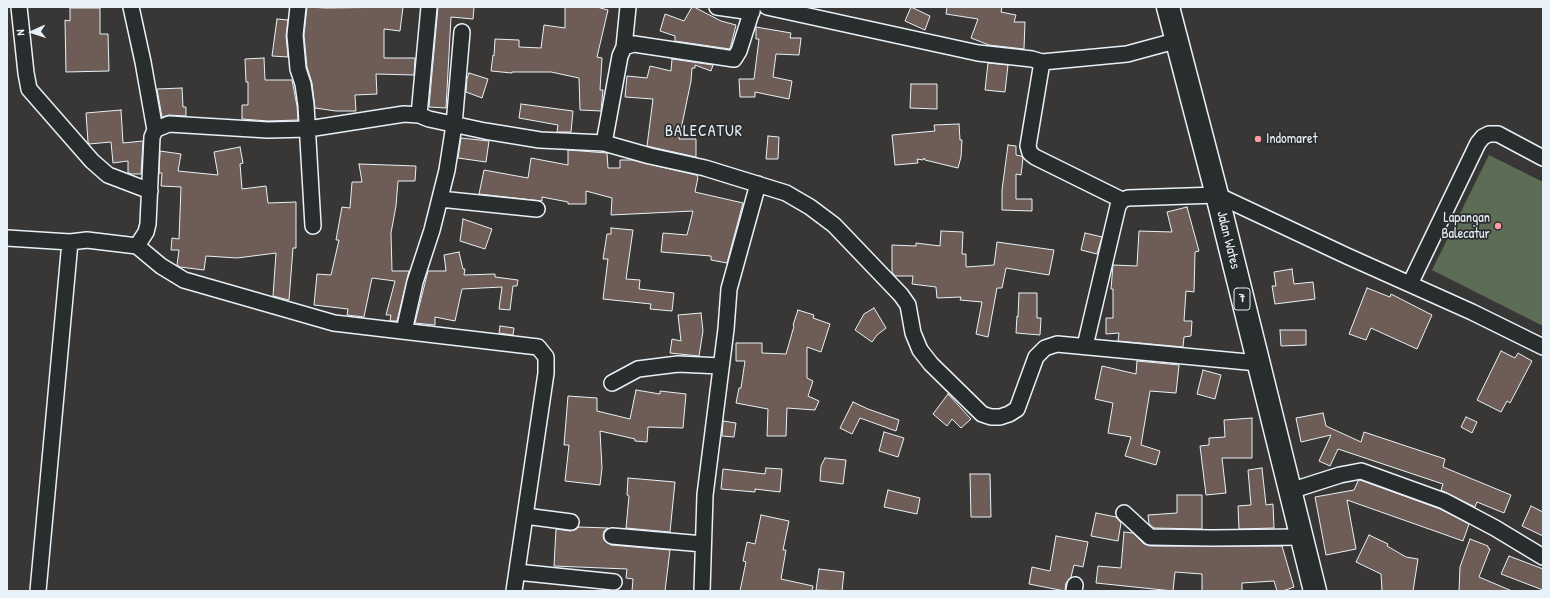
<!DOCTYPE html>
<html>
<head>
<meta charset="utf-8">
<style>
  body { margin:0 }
  #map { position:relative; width:1550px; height:598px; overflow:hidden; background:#383736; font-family:"Patrick Hand",sans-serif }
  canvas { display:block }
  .frame { position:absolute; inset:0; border:8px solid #e8f1f8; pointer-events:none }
  .north { position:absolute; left:12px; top:12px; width:40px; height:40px; -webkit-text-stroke:3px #2a2d2e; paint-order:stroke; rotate:267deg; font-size:11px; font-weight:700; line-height:16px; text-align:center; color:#e8f1f8 }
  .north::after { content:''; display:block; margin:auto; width:14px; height:18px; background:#e8f1f8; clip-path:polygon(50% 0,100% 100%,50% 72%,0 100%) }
</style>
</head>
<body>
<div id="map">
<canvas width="1550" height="598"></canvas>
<div class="frame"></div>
<div class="north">N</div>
</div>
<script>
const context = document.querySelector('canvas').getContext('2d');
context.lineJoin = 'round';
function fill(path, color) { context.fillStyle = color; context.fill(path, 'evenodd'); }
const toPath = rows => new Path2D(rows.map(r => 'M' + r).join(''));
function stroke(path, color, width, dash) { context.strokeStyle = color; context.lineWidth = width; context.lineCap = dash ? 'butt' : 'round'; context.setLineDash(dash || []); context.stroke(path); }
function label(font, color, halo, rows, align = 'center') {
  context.font = font + ' "Patrick Hand",sans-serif'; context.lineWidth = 3.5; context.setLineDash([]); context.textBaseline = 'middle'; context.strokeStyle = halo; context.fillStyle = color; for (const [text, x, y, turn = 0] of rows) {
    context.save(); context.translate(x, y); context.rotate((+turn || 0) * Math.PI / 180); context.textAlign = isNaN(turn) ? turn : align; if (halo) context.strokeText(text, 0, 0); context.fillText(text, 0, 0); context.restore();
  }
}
fill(toPath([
  [1489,155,1543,182,1543,326,1432,270]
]), '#5d6c55');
const building = toPath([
  [307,7,326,8,403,7,400,31,384,29,384,58,415,58,414,75,376,74,377,94,355,95,356,111,336,111,315,108,312,83,307,67,304,35,307,7],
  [438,7,474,7,473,19,451,17,446,108,429,107,438,7],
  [565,7,597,7,608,10,597,57,602,58,600,90,603,90,601,111,580,110,579,78,551,72,512,72,512,73,491,71,493,55,494,56,495,39,519,40,519,47,541,48,544,25,565,28,565,7],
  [692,7,694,7,721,21,736,25,730,49,675,41,675,36,660,31,665,14,684,21,692,7],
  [911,7,930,16,925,30,905,21,911,7],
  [947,7,1002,7,1001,12,1016,15,1014,22,1025,22,1024,49,989,45,971,38,978,19,946,14,947,7],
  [70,8,100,8,100,34,108,34,109,71,66,72,65,20,70,21,70,8],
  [277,19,288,20,286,36,288,57,272,56,277,19],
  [756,27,791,33,790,38,801,38,799,55,776,54,773,77,792,81,789,99,755,92,755,97,740,97,739,79,754,79,759,39,756,39,756,27],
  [264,58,265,80,292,80,297,106,298,120,268,121,242,119,242,105,248,105,248,82,246,82,245,59,264,58],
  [672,59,713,65,711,71,695,65,695,68,692,68,691,81,679,139,696,139,696,157,647,146,653,99,625,97,627,76,647,78,650,66,671,71,672,59],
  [988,63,1008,65,1005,92,985,90,988,63],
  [469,73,488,79,482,98,466,92,467,79,469,73],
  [911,84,937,84,937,109,910,108,911,84],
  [182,88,183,107,186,107,186,116,169,115,162,117,157,89,182,88],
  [521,104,573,111,571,132,557,132,558,125,519,118,521,104],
  [121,110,123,143,143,141,141,174,132,174,128,173,128,161,113,163,111,142,89,144,88,142,86,113,121,110],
  [959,124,960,140,962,140,961,157,958,168,925,160,924,158,923,160,917,159,918,163,895,165,892,135,935,131,934,125,959,124],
  [768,136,779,137,778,159,766,159,768,136],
  [461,138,489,141,486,162,458,158,461,138],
  [1008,145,1016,146,1016,155,1021,156,1023,158,1021,175,1016,174,1016,199,1032,199,1032,211,1002,210,1002,190,1008,145],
  [240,147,243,163,240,164,242,189,266,186,268,203,296,202,296,248,293,248,289,300,273,296,276,253,237,258,206,256,204,270,180,267,177,265,179,250,171,250,172,238,179,239,181,187,161,186,162,173,159,173,160,151,181,154,178,171,218,175,214,152,240,147],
  [568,150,607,153,608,168,620,168,620,160,632,160,696,175,698,177,695,192,743,203,727,263,711,260,711,256,661,252,663,233,687,235,693,211,611,215,612,198,586,191,586,204,568,204,568,202,542,197,542,201,479,194,484,170,528,178,531,158,568,165,568,150],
  [359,164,416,166,415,181,398,181,396,206,391,233,392,271,409,271,397,321,390,321,391,315,386,315,395,281,372,278,364,317,347,315,348,309,314,305,317,274,331,275,339,240,336,240,342,207,350,208,352,182,362,182,359,164],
  [1187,207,1199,251,1195,252,1194,292,1186,291,1184,321,1192,321,1191,336,1184,337,1183,347,1118,341,1119,333,1106,334,1106,318,1113,318,1113,289,1111,289,1113,265,1137,266,1139,231,1172,232,1167,212,1187,207],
  [463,219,492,229,485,249,460,241,463,219],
  [611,228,633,230,626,279,640,280,639,289,674,293,672,311,650,309,651,304,603,299,608,259,603,259,607,234,611,234,611,228],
  [941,231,963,232,962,254,966,254,966,267,994,265,997,242,1054,250,1049,275,1006,268,1002,288,997,288,988,337,976,334,982,302,960,300,961,297,937,298,936,287,912,284,913,276,895,276,892,272,892,245,916,246,916,243,940,246,941,231],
  [1085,233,1102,237,1097,254,1081,250,1085,233],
  [459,252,463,269,465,269,464,275,495,274,495,277,518,280,517,286,513,286,510,310,499,309,502,287,462,289,455,321,435,317,435,325,415,323,428,271,446,271,444,255,459,252],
  [1292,269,1294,284,1313,282,1315,299,1275,304,1272,286,1276,286,1274,272,1292,269],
  [1367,288,1390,297,1391,294,1432,315,1417,349,1371,328,1366,340,1349,334,1367,288],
  [1019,293,1037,293,1037,318,1041,318,1040,335,1016,333,1017,316,1018,317,1019,293],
  [874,308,886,328,877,335,872,342,855,330,864,314,874,308],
  [798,310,814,315,813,318,830,324,821,352,807,347,807,378,813,381,808,396,819,401,815,410,787,408,786,436,767,436,768,409,736,403,739,388,741,388,745,361,736,361,736,343,762,343,762,353,786,354,794,326,793,325,798,310],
  [701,313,703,331,699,356,670,353,672,339,681,341,678,315,701,313],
  [500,326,514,328,513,335,499,333,500,326],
  [1280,330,1306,330,1306,345,1281,346,1280,330],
  [1501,351,1515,358,1518,353,1532,361,1510,403,1507,401,1501,412,1477,400,1501,351],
  [1137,361,1179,365,1176,393,1150,391,1141,445,1160,451,1156,465,1125,456,1131,437,1108,433,1113,403,1095,399,1102,366,1136,374,1137,361],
  [1203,370,1221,375,1215,399,1197,394,1203,370],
  [636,390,660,394,660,391,686,394,683,428,648,427,647,442,635,441,635,439,600,431,602,468,600,485,565,481,569,445,564,445,568,396,597,398,597,411,630,419,636,390],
  [948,394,971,419,961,428,952,419,947,426,933,414,948,394],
  [853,402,868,409,899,420,896,431,860,418,852,434,840,428,853,402],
  [1323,413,1326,426,1361,442,1364,432,1445,459,1443,467,1511,495,1504,513,1477,502,1475,507,1441,490,1443,484,1338,449,1330,466,1319,461,1331,435,1301,442,1296,418,1323,413],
  [1466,417,1477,422,1472,433,1461,427,1466,417],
  [1252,418,1252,458,1222,458,1226,493,1206,495,1200,446,1209,445,1209,438,1225,437,1224,420,1252,418],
  [723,421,736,423,734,437,722,436,723,421],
  [884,432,904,438,898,457,879,451,884,432],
  [825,458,846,460,843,484,820,481,821,466,825,458],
  [766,468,782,469,780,492,755,489,755,492,721,489,723,469,765,474,766,468],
  [1262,468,1266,505,1273,504,1274,528,1239,529,1238,506,1251,505,1248,470,1262,468],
  [970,474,990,474,991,517,971,517,970,474],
  [628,478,675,482,670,532,626,528,629,496,627,495,628,478],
  [1360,480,1440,509,1469,524,1463,541,1347,500,1356,549,1326,555,1315,497,1354,490,1358,481,1360,480],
  [888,490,920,498,917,514,884,507,888,490],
  [1177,495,1202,495,1202,529,1154,528,1149,524,1148,515,1177,513,1177,495],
  [1531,506,1543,512,1543,536,1522,526,1531,506],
  [1096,513,1116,517,1121,523,1118,541,1091,536,1096,513],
  [761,515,789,521,783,550,786,550,781,579,813,586,812,591,740,591,746,562,743,561,747,542,755,544,761,515],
  [579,527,608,528,604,531,603,536,604,540,611,545,670,550,665,591,632,591,633,579,626,578,627,569,554,566,556,529,570,531,575,530,579,527],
  [1124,532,1133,533,1144,544,1150,546,1282,546,1294,587,1283,591,1277,591,1274,581,1242,583,1242,591,1202,591,1202,574,1175,572,1173,591,1096,583,1098,566,1121,568,1124,532],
  [1369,535,1388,544,1387,546,1406,557,1418,559,1413,591,1382,591,1381,574,1356,562,1369,535],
  [1056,536,1088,542,1083,567,1074,565,1071,577,1066,583,1065,591,1029,584,1032,567,1050,571,1056,536],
  [1470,539,1488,546,1488,548,1490,549,1479,577,1512,591,1459,591,1460,567,1470,539],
  [1509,556,1543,569,1543,590,1501,574,1509,556],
  [819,569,844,572,842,591,816,590,819,569]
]);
fill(building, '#6e5d56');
stroke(building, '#e8f1f8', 1);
const minor = toPath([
  [19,7,26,73,29,89,92,161,108,175,150,191],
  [131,7,143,62,155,130],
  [298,7,295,35,298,69,303,84,306,105,313,226],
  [717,7,752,12],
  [767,7,978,53,1032,59,1042,62,1127,54,1175,41],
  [624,47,628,7],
  [1042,62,1028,146,1030,153,1035,157,1122,200],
  [419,115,429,7],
  [604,143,620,56,624,47,634,44,734,59,739,51,753,7],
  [440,199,537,209],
  [7,238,70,242],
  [137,246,146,232,148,224,152,137,155,130,159,128,169,124,268,130,308,129,404,114,419,115,429,119,485,131,540,140,604,143,650,156,705,168,786,193,810,207,834,225,901,295,908,305,913,333,920,350,931,364,982,414,991,417,1000,417,1009,414,1017,409,1036,357,1045,348,1057,344,1258,363],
  [1410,284,1478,143,1483,137,1489,134,1498,134,1543,158],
  [404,331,415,282,432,230,447,170,454,125,462,32],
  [1085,346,1118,206,1122,200,1128,198,1217,195,1347,256,1472,312,1543,347],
  [612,383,638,369,678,364,721,366],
  [1290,491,1340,475,1361,471,1444,501,1495,528,1543,557],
  [1124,513,1150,537,1212,538,1301,537],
  [525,516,571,522],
  [612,536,703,544],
  [517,572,614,582],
  [38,591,70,242,87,240,137,246,161,266,184,280,334,323,538,347,546,357,546,373,514,591],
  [702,591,705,495,726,329,729,289,758,184],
  [1074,591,1075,585]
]);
const trunk = toPath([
  [1168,7,1217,195,1315,591]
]);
stroke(minor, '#e8f1f8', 18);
stroke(trunk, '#e8f1f8', 25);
stroke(minor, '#2a2d2e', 15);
stroke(trunk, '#2a2d2e', 22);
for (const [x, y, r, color] of [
  [1258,139,4,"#ff9aa2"],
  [1498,226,4,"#ff9aa2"]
]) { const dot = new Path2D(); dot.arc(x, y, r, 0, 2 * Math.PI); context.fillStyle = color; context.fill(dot); stroke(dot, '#2a2d2e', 1.5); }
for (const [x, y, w] of [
  [1242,299,16]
]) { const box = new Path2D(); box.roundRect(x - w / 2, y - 11, w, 22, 3); context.fillStyle = '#2a2d2e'; context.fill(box); stroke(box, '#e8f1f8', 1); }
label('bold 13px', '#e8f1f8', null, [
  ["7",1242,299]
]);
label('14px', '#e8f1f8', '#2a2d2e', [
  ["Indomaret",1266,139],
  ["Lapangan",1490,218,"right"],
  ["Balecatur",1490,234,"right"]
], 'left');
label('14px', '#e8f1f8', '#2a2d2e', [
  ["Jalan Wates",1228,240,76]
]);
context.letterSpacing = '1px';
label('16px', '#e8f1f8', '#2a2d2e', [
  ["BALECATUR",704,132]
]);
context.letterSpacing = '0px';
</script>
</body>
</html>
